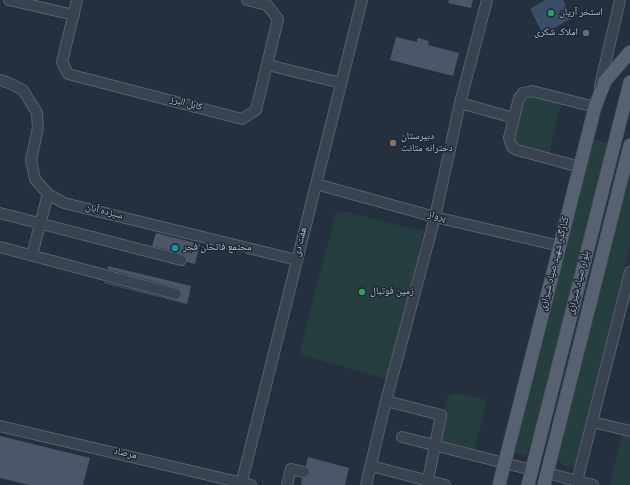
<!DOCTYPE html>
<html>
<head>
<meta charset="utf-8">
<style>
  body { margin:0 }
  canvas { display:block; background:#25303f }
</style>
</head>
<body>
<canvas width="630" height="485"></canvas>
<script>
const context = document.querySelector('canvas').getContext('2d');
context.lineJoin = 'round';
function fill(path, color) { context.fillStyle = color; context.fill(path, 'evenodd'); }
const toPath = rows => new Path2D(rows.map(r => 'M' + r).join(''));
function stroke(path, color, width, dash) { context.strokeStyle = color; context.lineWidth = width; context.lineCap = dash ? 'butt' : 'round'; context.setLineDash(dash || []); context.stroke(path); }
function label(font, color, halo, rows, align = 'center') {
  context.font = font + ' Overpass,"Noto Naskh Arabic",sans-serif'; context.lineWidth = 3; context.setLineDash([]); context.textBaseline = 'middle'; context.strokeStyle = halo; context.fillStyle = color; for (const [text, x, y, turn = 0] of rows) {
    context.save(); context.translate(x, y); context.rotate((+turn || 0) * Math.PI / 180); context.textAlign = isNaN(turn) ? turn : align; if (halo) context.strokeText(text, 0, 0); context.fillText(text, 0, 0); context.restore();
  }
}
fill(toPath([
  [530,95,561,103,549,153,518,145,513,139,523,99],
  [591,139,610,144,534,446,525,456,516,453,514,449],
  [630,166,630,246,574,468,562,465,558,457],
  [347,212,417,230,424,230,388,379,299,354,336,213],
  [456,393,487,400,474,450,440,440,439,434,448,396],
  [622,435,630,437,630,485,614,485,610,484]
]), '#273e40');
fill(toPath([
  [545,0,563,0,572,18,543,34,530,9]
]), '#3a4e68');
fill(toPath([
  [449,0,473,0,471,8,448,3],
  [396,37,417,42,418,38,429,41,428,45,459,53,453,76,390,60],
  [156,233,200,244,195,264,187,262,187,258,183,254,152,246],
  [108,266,191,286,187,304,104,283,104,282,174,300,178,300,182,296,182,292,178,288,108,269],
  [0,436,90,458,83,485,29,485,0,478],
  [308,457,349,468,345,485,301,485,302,478,306,478,310,474,310,470,306,466]
]), '#4b5768');
const minor = toPath([
  [9,0,74,15],
  [77,0,62,62,68,74,242,119,256,110,278,19,267,5,247,0],
  [268,65,341,83],
  [0,80,9,83,23,90,37,113,38,128,31,160,35,179,48,194,64,203,297,260],
  [600,86,620,0],
  [460,103,514,118],
  [580,167,517,150,512,147,509,138,519,98,523,93,532,91,595,107,597,101],
  [316,184,435,217,560,246],
  [0,213,181,260],
  [0,247,176,294],
  [32,255,48,194],
  [386,401,441,415,427,485],
  [592,422,630,431],
  [0,426,251,485],
  [402,437,532,470],
  [371,466,445,485],
  [547,473,593,485],
  [241,485,362,0],
  [287,485,291,469,304,472],
  [366,485,386,401,435,217,460,103,487,0],
  [576,485,630,272]
]);
const major = toPath([
  [499,485,595,107,605,81,630,52],
  [528,485,630,82],
  [544,485,630,145]
]);
stroke(minor, '#57606d', 12);
stroke(major, '#424b58', 14);
stroke(minor, '#39424f', 10);
stroke(major, '#57616f', 13);
for (const [x, y, r, color] of [
  [551,13,4,"#2e9e5b"],
  [586,33,4,"#5c6f8a"],
  [393,143,4,"#8d6e63"],
  [175,248,4,"#0f9aa8"],
  [362,292,4,"#2e9e5b"]
]) { const dot = new Path2D(); dot.arc(x, y, r, 0, 2 * Math.PI); context.fillStyle = color; context.fill(dot); stroke(dot, '#1e2734', 1.5); }
label('10px', '#b5bdca', '#1e2734', [
  ["استخر آریان",559,13],
  ["املاک شکری",578,33,"right"],
  ["دبیرستان",401,137],
  ["دخترانه متانت",401,149],
  ["مجتمع فاتحان فجر",183,248],
  ["زمین فوتبال",370,292]
], 'left');
label('10px', '#b5bdca', '#1e2734', [
  ["کابل البرز",186,104,14],
  ["سیزده آبان",104,212,14],
  ["پرواز",437,217,14],
  ["هفت دی",301,242,-76],
  ["کنارگذر شهید صیاد شیرازی",555,264,-76],
  ["بلوار صیاد شیرازی",579,283,-76],
  ["مرصاد",125,454,13]
]);
</script>
</body>
</html>
